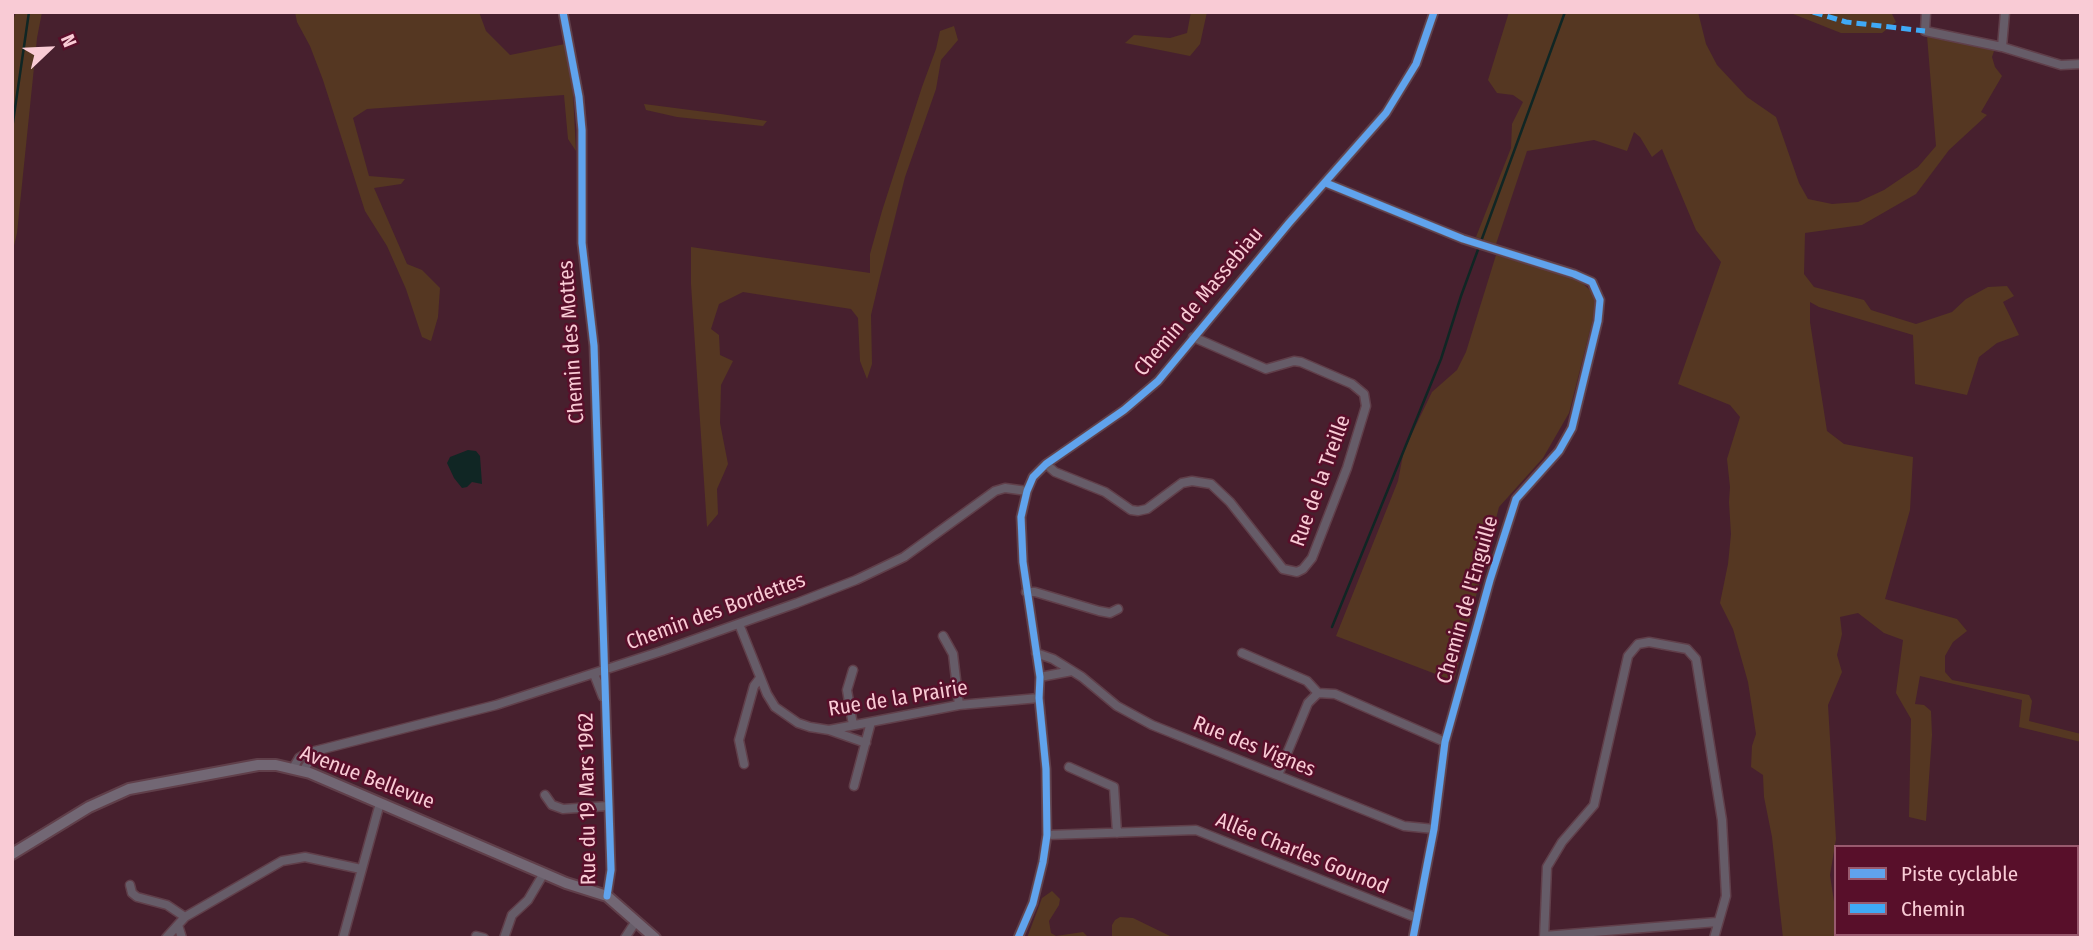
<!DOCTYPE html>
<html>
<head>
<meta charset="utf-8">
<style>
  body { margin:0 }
  #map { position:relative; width:2093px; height:950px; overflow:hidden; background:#47202e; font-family:"Fira Sans Condensed",sans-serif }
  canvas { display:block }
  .frame { position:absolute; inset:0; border:14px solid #f9cbd5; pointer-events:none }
  .legend { position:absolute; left:1834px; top:845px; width:245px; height:91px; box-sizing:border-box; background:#580f2a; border:2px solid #985a6e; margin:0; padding:9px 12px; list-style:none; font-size:21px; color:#f9cbd5 }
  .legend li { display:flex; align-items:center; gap:14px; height:35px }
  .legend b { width:35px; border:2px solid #985a6e }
  .north { position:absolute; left:14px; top:14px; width:70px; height:70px; -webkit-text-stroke:5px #580f2a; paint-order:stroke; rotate:67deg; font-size:19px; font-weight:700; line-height:28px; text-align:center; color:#f9cbd5 }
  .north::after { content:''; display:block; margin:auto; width:24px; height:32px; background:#f9cbd5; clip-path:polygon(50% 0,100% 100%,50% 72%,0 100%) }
</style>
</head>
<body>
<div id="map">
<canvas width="2093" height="950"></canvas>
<div class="frame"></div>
<ul class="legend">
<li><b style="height:9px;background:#60a3ed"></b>Piste cyclable</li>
<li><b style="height:9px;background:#3fa9f5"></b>Chemin</li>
</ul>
<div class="north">N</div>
</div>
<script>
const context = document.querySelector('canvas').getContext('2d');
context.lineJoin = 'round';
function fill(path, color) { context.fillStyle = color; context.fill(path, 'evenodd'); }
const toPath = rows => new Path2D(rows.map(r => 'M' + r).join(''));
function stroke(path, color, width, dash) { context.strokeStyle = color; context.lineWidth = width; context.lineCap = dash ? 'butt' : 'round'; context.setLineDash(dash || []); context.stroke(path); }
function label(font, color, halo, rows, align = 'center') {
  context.font = font + ' "Fira Sans Condensed",sans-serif'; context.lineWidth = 5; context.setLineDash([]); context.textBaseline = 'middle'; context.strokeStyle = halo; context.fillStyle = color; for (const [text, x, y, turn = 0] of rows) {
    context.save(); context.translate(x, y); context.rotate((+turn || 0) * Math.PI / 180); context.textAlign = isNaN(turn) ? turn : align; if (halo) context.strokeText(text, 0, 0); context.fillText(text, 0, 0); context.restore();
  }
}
fill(toPath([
  [16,12,42,12,37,38,17,233,12,254,12,24],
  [295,12,479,12,486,31,510,55,565,44,573,93,576,151,568,139,564,95,367,109,353,118,369,176,405,179,401,184,374,188,407,264,422,270,440,288,438,317,431,341,422,337,406,289,387,246,365,211,323,80,310,46,297,22],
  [1191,12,1207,12,1200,44,1190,56,1125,43,1134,35,1170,38,1187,33],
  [1509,12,1698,12,1706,44,1717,65,1747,97,1776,117,1799,183,1808,199,1832,204,1858,202,1884,190,1918,167,1936,146,1927,36,1995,48,1992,57,1995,67,2002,76,1981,112,1987,115,1949,150,1916,194,1862,225,1805,233,1804,274,1814,287,1864,300,1871,310,1916,324,1952,312,1966,299,1988,287,2007,286,2014,296,2003,302,2019,335,1997,343,1979,357,1967,395,1915,384,1913,335,1819,307,1810,302,1810,322,1827,431,1844,444,1913,457,1910,510,1885,599,1957,619,1967,631,1953,642,1945,656,1945,672,1952,680,2029,695,2032,701,2029,721,2081,734,2081,742,2019,727,2022,700,1920,676,1915,704,1924,705,1931,711,1932,735,1926,821,1909,817,1911,719,1896,693,1903,640,1884,633,1858,613,1840,617,1842,634,1837,655,1842,672,1828,705,1836,839,1830,875,1836,915,1836,934,1842,934,1842,938,1783,938,1772,837,1764,797,1763,775,1751,767,1752,746,1756,734,1748,682,1733,629,1720,603,1728,564,1731,534,1729,502,1730,487,1727,459,1740,417,1730,405,1678,384,1721,262,1696,230,1662,149,1652,157,1640,137,1634,132,1627,151,1594,140,1527,151,1496,244,1476,237,1511,148,1512,124,1523,102,1513,95,1497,93,1488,80],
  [1788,12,1891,12,1896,22,1882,33,1841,33],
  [954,26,958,40,941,60,936,89,905,177,880,277,871,315,872,364,867,379,860,361,858,318,851,309,743,292,719,304,711,329,719,335,720,355,733,361,721,385,720,423,728,464,717,489,718,514,707,527,691,284,691,247,870,273,870,254,882,211,922,87,936,49,940,31],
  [644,104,721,114,767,121,763,126,677,117,646,110],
  [1496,255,1579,280,1591,291,1597,303,1569,413,1543,458,1499,507,1454,681,1336,636,1398,481,1404,450,1432,392,1457,370,1466,352],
  [1052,891,1060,899,1059,905,1049,921,1051,933,1056,936,1083,932,1087,936,1086,938,1027,938,1042,898],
  [1120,917,1133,918,1174,938,1112,938,1112,925,1115,920]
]), '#553722');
fill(toPath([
  [468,450,476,451,480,456,482,484,472,482,467,487,462,488,454,478,447,463,450,457]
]), '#102624');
stroke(toPath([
  [12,129,29,12],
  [1332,627,1441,359,1461,296,1565,12]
]), '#102624', 2.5);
const minor = toPath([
  [563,12,579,97,582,130,582,243,594,346,611,870,607,896],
  [1926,12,1925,31,2002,47,2061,65,2081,64],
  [2002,47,2005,12],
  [1326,183,1463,239,1574,274,1592,282,1600,300,1598,321,1572,428,1559,451,1516,499,1490,580,1445,742,1434,829,1413,938],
  [1046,464,1055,472,1105,492,1131,510,1138,511,1147,509,1182,483,1192,481,1211,484,1230,502,1283,569,1297,572,1303,569,1312,558,1347,468,1366,406,1364,394,1352,384,1301,362,1294,361,1266,369,1193,337],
  [1026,592,1035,592,1099,611,1110,613,1118,609],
  [739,624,767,694,775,707,798,723,810,727,829,730,959,705,1039,698],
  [943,636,953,654,959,705],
  [1036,653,1053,659,1082,677,1117,706,1152,725,1404,826,1434,829],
  [1242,653,1307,681,1318,693],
  [594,674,603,697],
  [1040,677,1072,671],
  [853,725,847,690,853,670],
  [829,730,866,743],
  [744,764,739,740,754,686,760,678],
  [1069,767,1114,787,1117,833],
  [293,768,299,758,307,753,496,705,662,651,797,603,856,580,904,557,995,491,1005,488,1027,491],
  [303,771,316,751],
  [1278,775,1308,703,1318,693,1335,694,1445,742],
  [854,786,871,722],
  [545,795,552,805,563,809,608,806],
  [1047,835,1196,830,1417,918],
  [130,885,132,893,137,897,167,905,185,917],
  [178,925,182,938],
  [476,936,484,938],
  [1544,936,1717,922],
  [166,938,185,917,282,861,305,857,361,869],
  [343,938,380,803],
  [504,938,512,915,528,900,544,873],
  [625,938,636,921],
  [1018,938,1033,903,1043,862,1047,835,1046,769,1039,698,1040,677,1023,562,1021,517,1027,491,1033,477,1046,464,1124,410,1158,381,1289,223,1386,113,1416,64,1434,12],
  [1544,938,1547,867,1562,842,1594,805,1628,656,1638,644,1649,642,1687,649,1696,659,1722,820,1726,896,1714,938]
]);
const secondary = toPath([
  [12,854,89,807,129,789,258,765,276,765,310,773,566,883,607,896,655,938]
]);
stroke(minor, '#603f4a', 11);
stroke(secondary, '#603f4a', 14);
stroke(minor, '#665c68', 8);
stroke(secondary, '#726774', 10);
stroke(toPath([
  [1813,12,1846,22,1925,31]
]), '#3fa9f5', 5, [10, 5]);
stroke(toPath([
  [563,12,579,97,582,130,582,243,594,346,611,870,607,896],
  [1326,183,1463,239,1574,274,1592,282,1600,300,1598,321,1572,428,1559,451,1516,499,1490,580,1445,742,1434,829,1413,938],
  [1018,938,1033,903,1043,862,1047,835,1046,769,1039,698,1040,677,1023,562,1021,517,1027,491,1033,477,1046,464,1124,410,1158,381,1289,223,1386,113,1416,64,1434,12]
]), '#60a3ed', 7);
label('21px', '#f9cbd5', '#580f2a', [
  ["Chemin de Massebiau",1199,302,-50],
  ["Chemin des Mottes",572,342,-94],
  ["Rue de la Treille",1321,481,-70],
  ["Chemin de l'Enguille",1468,600,-74],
  ["Chemin des Bordettes",716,612,-20],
  ["Rue de la Prairie",898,699,-9],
  ["Rue des Vignes",1254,747,22],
  ["Avenue Bellevue",367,778,21],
  ["Rue du 19 Mars 1962",588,799,-91],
  ["Allée Charles Gounod",1302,854,22]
]);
</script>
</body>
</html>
